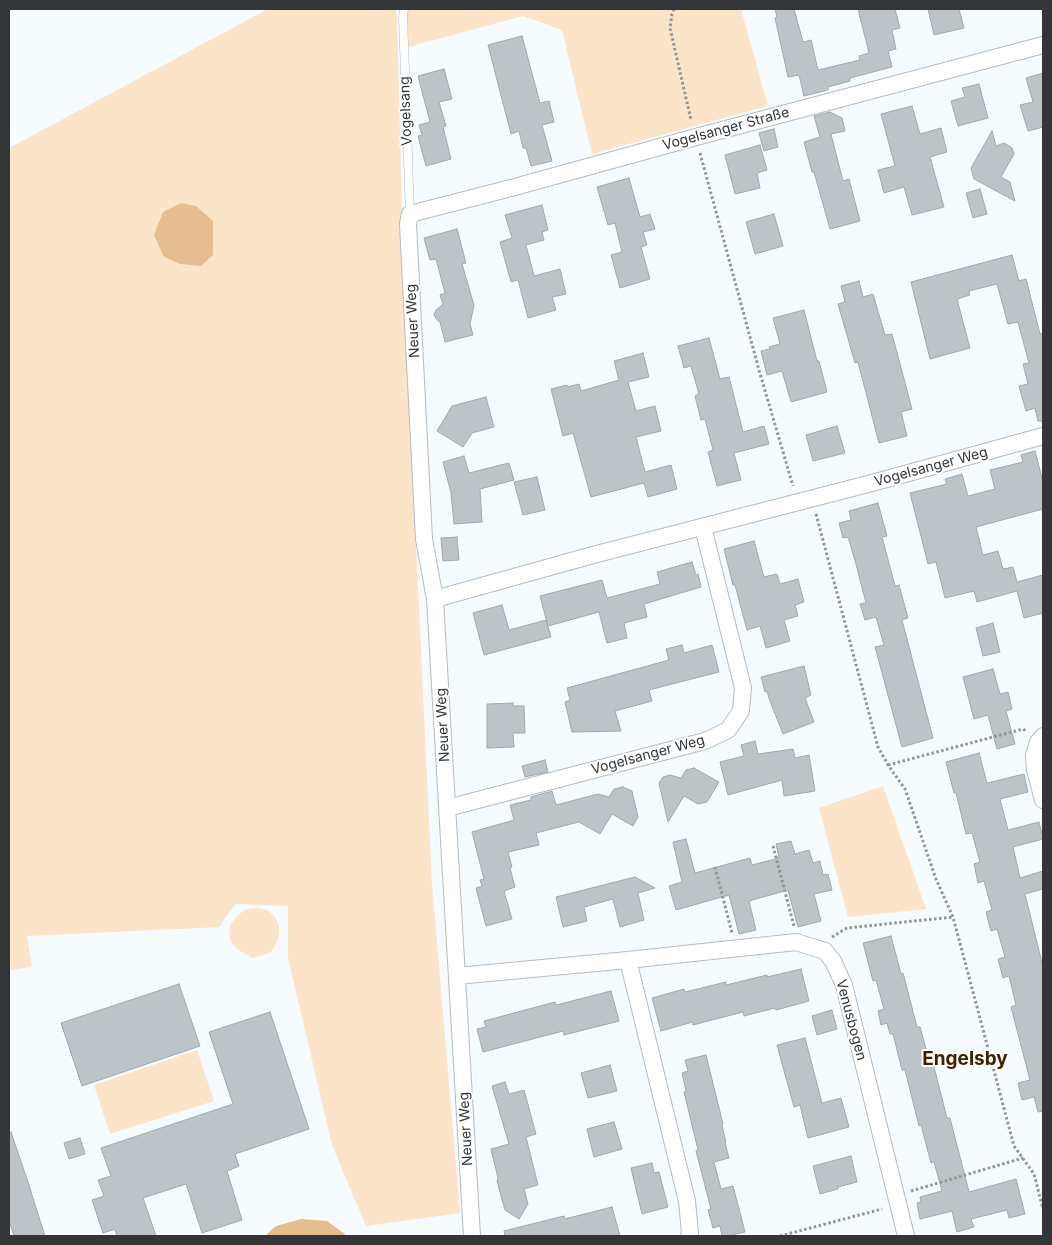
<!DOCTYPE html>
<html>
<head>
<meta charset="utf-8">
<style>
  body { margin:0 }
  #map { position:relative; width:1052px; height:1245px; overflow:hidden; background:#f5fbfe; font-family:Inter,sans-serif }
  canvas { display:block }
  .frame { position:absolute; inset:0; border:10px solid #333638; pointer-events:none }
</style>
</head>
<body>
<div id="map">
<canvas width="1052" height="1245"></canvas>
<div class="frame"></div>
</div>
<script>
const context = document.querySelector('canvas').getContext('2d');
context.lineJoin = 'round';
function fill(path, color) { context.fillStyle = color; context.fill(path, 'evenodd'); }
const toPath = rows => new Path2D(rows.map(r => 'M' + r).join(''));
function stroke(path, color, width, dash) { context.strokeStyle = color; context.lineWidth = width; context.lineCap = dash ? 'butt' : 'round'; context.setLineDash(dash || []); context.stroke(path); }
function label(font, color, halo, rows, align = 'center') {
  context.font = font + ' Inter,sans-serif'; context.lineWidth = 4; context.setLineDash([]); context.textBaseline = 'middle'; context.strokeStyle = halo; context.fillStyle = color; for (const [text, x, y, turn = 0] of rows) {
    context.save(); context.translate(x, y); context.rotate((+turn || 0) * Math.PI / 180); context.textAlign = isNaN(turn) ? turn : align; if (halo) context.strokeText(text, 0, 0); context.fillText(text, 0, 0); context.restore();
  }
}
fill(toPath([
  [268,9,396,9,397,16,404,292,432,884,460,1213,366,1226,332,1145,288,958,288,906,235,904,219,927,27,936,32,967,9,970,9,148],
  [408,9,741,9,768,106,592,154,562,30,523,16,404,48,404,28],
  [883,786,926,909,848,917,819,808],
  [256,908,268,910,275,917,279,926,279,936,276,944,270,953,252,958,237,949,231,942,229,936,230,927,233,921,238,915,246,909],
  [197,1050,214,1101,110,1134,94,1085]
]), '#fbe4c8');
fill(toPath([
  [181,203,196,206,213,221,213,255,201,266,180,264,164,257,154,235,163,212],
  [301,1219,327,1221,345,1234,344,1236,266,1236,267,1234,276,1226]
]), '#e4be8f');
const building = toPath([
  [775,9,794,9,803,42,811,40,818,70,860,60,859,56,869,53,858,9,895,9,900,28,892,30,896,49,888,51,892,67,850,78,850,81,828,87,828,90,804,96,799,75,788,77,775,18,777,17,775,9],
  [928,9,959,9,964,28,934,35,928,9],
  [522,36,540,103,549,101,554,122,542,125,552,161,531,166,526,148,523,148,519,131,511,134,488,45,522,36],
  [444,69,452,99,439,102,446,126,443,127,451,159,426,166,418,136,422,135,419,125,430,122,418,76,444,69],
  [1043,73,1043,127,1028,131,1020,105,1033,102,1026,78,1043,73],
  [979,84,988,118,958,126,951,101,965,97,962,88,979,84],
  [912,106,920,134,941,128,947,152,930,157,944,207,912,215,904,187,884,193,878,170,895,166,881,114,912,106],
  [830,112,842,118,845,131,831,134,843,181,849,179,860,221,830,229,814,172,812,172,804,142,820,137,814,116,830,112],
  [774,129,778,147,764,151,759,133,774,129],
  [992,131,996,146,1004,143,1012,148,1014,154,1001,177,1010,182,1015,201,974,179,971,168,992,131],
  [760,145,767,170,757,173,760,188,735,194,725,155,760,145],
  [629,178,640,217,650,214,655,229,643,232,647,245,641,247,650,279,620,288,611,255,622,252,615,223,608,225,597,187,629,178],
  [980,189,987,214,973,218,966,193,980,189],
  [542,205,548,230,542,232,544,240,526,245,534,276,560,269,566,294,552,297,556,310,528,318,518,280,511,282,500,242,512,238,505,215,542,205],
  [774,214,783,246,755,254,746,222,774,214],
  [457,229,466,263,462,264,474,305,470,324,473,335,445,342,440,322,437,320,434,315,436,310,443,304,440,295,445,293,436,259,430,260,424,238,457,229],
  [1012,255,1019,281,1026,279,1040,334,1043,333,1043,421,1038,421,1035,408,1026,411,1019,386,1028,384,1023,364,1029,363,1018,322,1008,324,997,284,969,291,970,295,957,299,970,348,930,359,911,282,1012,255],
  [859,281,863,297,873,294,885,335,892,334,912,409,901,412,907,436,879,443,858,362,855,363,838,304,845,302,841,286,859,281],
  [804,310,817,361,819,361,827,392,791,402,782,371,767,375,761,351,770,349,769,347,780,344,773,318,804,310],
  [709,338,720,379,729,377,743,432,764,426,769,444,734,453,741,480,717,486,708,452,713,450,705,419,701,420,695,396,699,394,691,366,684,368,678,346,709,338],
  [643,353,649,377,628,382,636,411,655,406,661,431,636,437,645,472,671,465,677,489,648,497,644,483,591,497,573,433,563,436,551,389,567,385,567,387,579,384,581,391,619,380,614,361,643,353],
  [486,397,494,427,472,433,463,447,437,431,452,406,486,397],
  [837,426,845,453,813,461,806,435,837,426],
  [1035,451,1043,482,1043,509,976,527,983,555,998,551,1003,569,1013,567,1017,582,1043,575,1043,613,1024,618,1017,591,977,602,974,591,945,598,936,562,928,564,910,493,947,484,945,479,962,474,968,496,995,489,990,470,1023,462,1021,455,1035,451],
  [464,456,469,473,509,463,514,480,480,489,482,522,454,524,451,493,443,462,464,456],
  [537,477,545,510,523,515,514,482,537,477],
  [878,503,887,536,882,537,895,586,899,585,908,618,902,620,933,738,902,747,875,647,884,645,876,617,865,620,860,604,866,603,856,564,848,537,843,538,839,523,851,520,849,511,878,503],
  [457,537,459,560,443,561,441,538,457,537],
  [754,541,764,577,777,574,780,584,798,579,804,602,795,605,798,616,784,620,790,641,766,648,760,626,747,630,735,585,733,585,724,549,754,541],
  [692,562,696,575,698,574,701,587,644,604,647,617,624,623,627,638,607,643,599,612,548,626,540,596,602,580,607,598,660,584,657,572,692,562],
  [502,605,509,630,546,620,551,637,484,655,473,613,502,605],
  [993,623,1000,652,983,656,976,628,993,623],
  [682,645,684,653,712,645,719,672,649,690,652,701,615,711,621,731,572,732,565,702,570,700,567,688,669,660,666,649,682,645],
  [804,666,811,695,805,698,814,722,783,734,770,701,767,691,765,692,761,677,804,666],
  [993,669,1000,694,1008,692,1012,709,1006,711,1015,744,997,749,988,715,974,719,963,677,993,669],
  [513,703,513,706,524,706,525,733,513,733,514,747,487,748,487,704,513,703],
  [755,741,758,754,793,749,795,758,809,755,815,791,784,796,782,780,728,795,720,762,744,756,741,745,755,741],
  [979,753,987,783,1024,774,1028,792,1000,799,1008,830,1039,822,1043,838,1043,839,1013,847,1020,878,1043,871,1043,889,1025,894,1043,967,1043,1111,1038,1112,1034,1097,1022,1100,1018,1083,1030,1080,1011,1007,1016,1005,1009,976,1003,978,998,959,1005,957,997,929,991,931,986,912,992,910,984,881,978,883,974,864,980,862,972,833,966,834,956,793,954,793,946,762,979,753],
  [545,760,548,772,525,777,522,766,545,760],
  [694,768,719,782,707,802,698,804,684,796,668,822,659,783,663,777,670,775,681,778,686,770,694,768],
  [623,787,632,791,638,817,633,826,612,814,600,834,579,822,536,833,539,845,508,852,512,867,510,868,515,887,504,891,512,919,486,926,476,888,482,886,480,880,484,879,472,832,514,820,510,805,531,800,531,797,552,791,556,805,598,794,609,797,614,789,623,787],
  [686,839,695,873,750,858,752,865,779,858,776,844,791,841,795,854,809,850,813,863,820,861,823,875,828,874,832,890,814,894,821,921,798,927,788,890,749,901,756,930,739,934,729,895,676,910,669,886,682,882,673,842,686,839],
  [635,877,655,888,638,893,644,920,620,927,613,899,584,907,587,921,563,927,556,897,635,877],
  [891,936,901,974,903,973,917,1027,920,1027,930,1063,933,1063,947,1118,950,1118,969,1192,1016,1179,1025,1214,1009,1218,1007,1210,971,1219,974,1227,957,1232,952,1211,920,1219,917,1203,921,1202,920,1197,942,1191,934,1162,931,1163,921,1125,919,1126,905,1070,902,1070,893,1034,890,1034,887,1023,881,1025,878,1011,884,1009,876,980,873,981,863,943,891,936],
  [801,969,809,1001,776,1010,775,1008,744,1016,743,1012,693,1025,693,1022,661,1031,652,998,684,989,685,992,726,982,726,985,767,975,767,977,801,969],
  [179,984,200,1046,82,1086,61,1023,179,984],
  [611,991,619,1021,564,1035,563,1031,483,1052,477,1029,486,1027,484,1021,555,1002,556,1005,611,991],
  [832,1010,837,1029,817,1035,812,1016,832,1010],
  [270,1012,309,1129,235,1154,239,1166,227,1171,242,1220,202,1233,186,1184,143,1198,156,1236,117,1236,115,1229,103,1233,92,1200,104,1196,98,1180,111,1176,101,1148,233,1104,209,1032,270,1012],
  [805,1038,822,1103,841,1098,849,1127,808,1138,800,1105,794,1107,777,1045,805,1038],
  [706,1055,723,1124,722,1125,726,1143,725,1143,729,1158,714,1162,721,1189,733,1186,745,1232,727,1236,722,1236,720,1226,713,1228,708,1210,711,1209,696,1151,698,1150,684,1092,686,1091,682,1073,688,1071,685,1060,706,1055],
  [610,1065,617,1091,588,1098,581,1073,610,1065],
  [505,1082,509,1094,524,1090,536,1134,526,1137,538,1185,524,1189,528,1204,519,1219,505,1210,497,1181,498,1178,491,1149,509,1144,492,1086,505,1082],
  [614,1122,622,1149,594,1157,587,1129,614,1122],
  [11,1132,31,1191,31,1192,45,1236,14,1236,9,1221,9,1133,11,1132],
  [80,1138,85,1154,69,1159,64,1143,80,1138],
  [851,1156,857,1182,838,1187,838,1189,820,1194,813,1166,851,1156],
  [652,1163,654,1173,659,1172,668,1207,642,1214,631,1168,652,1163],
  [612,1207,620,1236,505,1236,504,1231,564,1216,565,1219,612,1207]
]);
fill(building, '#bcc4c7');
stroke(building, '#a0a8ab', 1);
const lane = toPath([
  [404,9,403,16,410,214]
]);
const street = toPath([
  [435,599,593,555,872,483,1043,436],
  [1043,736,1038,742,1034,755,1035,770,1043,800],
  [447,808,705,741,728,730,741,711,743,688,703,527],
  [628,960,687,1201,690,1233,689,1236],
  [457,976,628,960,796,942,825,951,833,961,844,985,906,1236],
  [472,1236,435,599,424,539,408,224,410,214,511,188,696,137,1043,45]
]);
stroke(lane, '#b4bcc0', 9);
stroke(street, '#b4bcc0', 18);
stroke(toPath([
  [674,9,672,14,670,28,691,120],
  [700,153,759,370,793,486],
  [816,514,878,747,888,765,905,789,936,879,953,917,1014,1146,1034,1174,1043,1209],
  [888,765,1023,729,1027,732],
  [773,846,794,926],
  [715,867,732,933],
  [832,937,847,928,953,917],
  [911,1191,1023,1158],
  [780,1236,882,1209]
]), '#909597', 3, [2.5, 2.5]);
stroke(lane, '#fff', 8);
stroke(street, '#fff', 16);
label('14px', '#333638', '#fff', [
  ["Vogelsang",406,111,-92],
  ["Vogelsanger Straße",726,129,-15],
  ["Neuer Weg",413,321,-93],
  ["Vogelsanger Weg",931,467,-15],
  ["Neuer Weg",443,725,-93],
  ["Vogelsanger Weg",648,755,-15],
  ["Venusbogen",851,1020,75],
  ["Neuer Weg",466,1129,-93]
]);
label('bold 19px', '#3c2401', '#fff', [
  ["Engelsby",965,1059]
]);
</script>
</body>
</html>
